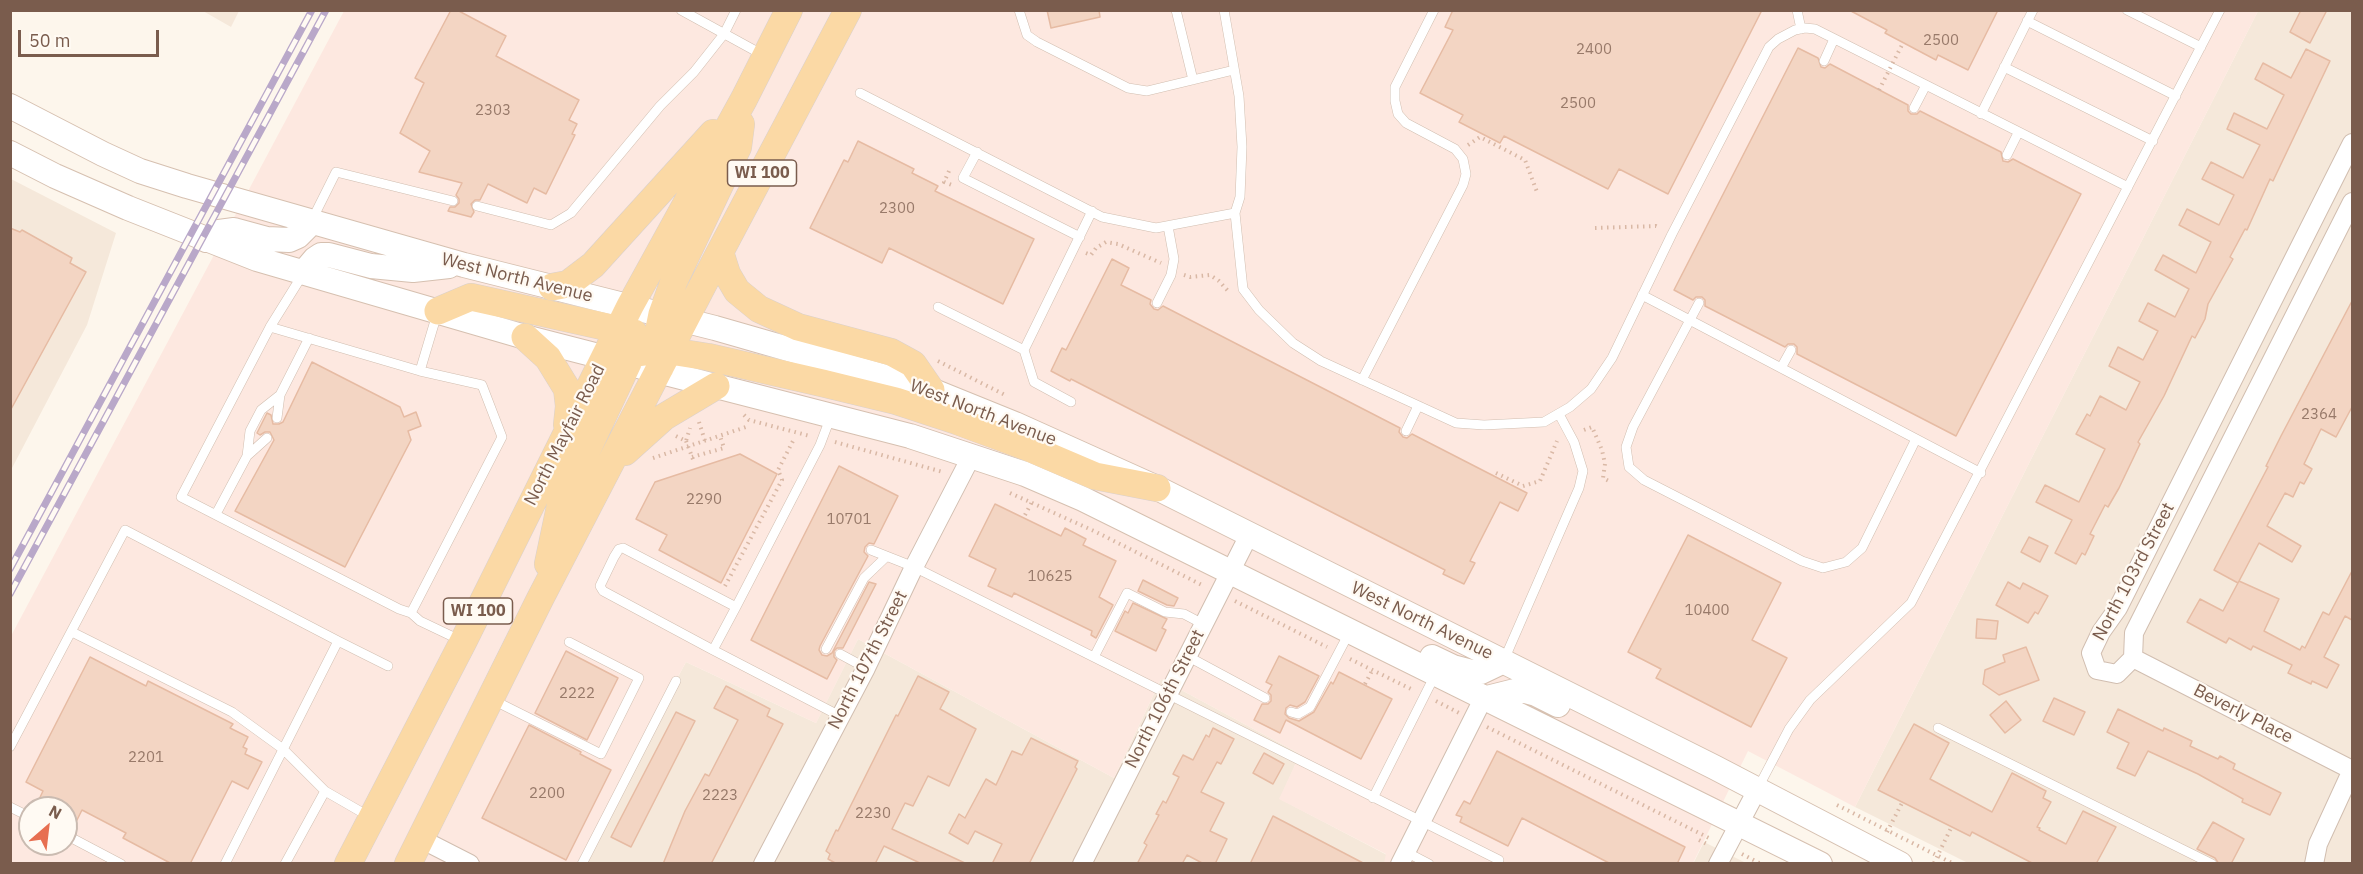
<!DOCTYPE html>
<html>
<head>
<meta charset="utf-8">
<style>
  body { margin:0 }
  #map { position:relative; width:2363px; height:874px; overflow:hidden; background:#fdf6ec; font-family:"IBM Plex Sans",sans-serif }
  canvas { display:block }
  .frame { position:absolute; inset:0; border:12px solid #7a5c4d; pointer-events:none }
  .north { position:absolute; left:18px; top:796px; width:60px; height:60px; box-sizing:border-box; background:#fffaf3; border:2px solid #cabbb1; border-radius:50%; rotate:28deg; font-size:16px; font-weight:700; line-height:24px; text-align:center; color:#7a5c4d }
  .north::after { content:''; display:block; margin:auto; width:21px; height:27px; background:#e76f51; clip-path:polygon(50% 0,100% 100%,50% 72%,0 100%) }
  .scale { position:absolute; left:18px; top:30px; width:141px; height:27px; box-sizing:border-box; border:3px solid #7a5c4d; border-top:0; padding-left:8px; font-size:18px; line-height:21px; white-space:nowrap; color:#7a5c4d; -webkit-text-stroke:4px #fffaf3; paint-order:stroke }
</style>
</head>
<body>
<div id="map">
<canvas width="2363" height="874"></canvas>
<div class="frame"></div>
<div class="north">N</div>
<div class="scale">50 m</div>
</div>
<script>
const context = document.querySelector('canvas').getContext('2d');
context.lineJoin = 'round';
function fill(path, color) { context.fillStyle = color; context.fill(path, 'evenodd'); }
const toPath = rows => new Path2D(rows.map(r => 'M' + r).join(''));
function stroke(path, color, width, dash) { context.strokeStyle = color; context.lineWidth = width; context.lineCap = dash ? 'butt' : 'round'; context.setLineDash(dash || []); context.stroke(path); }
function label(font, color, halo, rows, align = 'center') {
  context.font = font + ' "IBM Plex Sans",sans-serif'; context.lineWidth = 4.5; context.setLineDash([]); context.textBaseline = 'middle'; context.strokeStyle = halo; context.fillStyle = color; for (const [text, x, y, turn = 0] of rows) {
    context.save(); context.translate(x, y); context.rotate((+turn || 0) * Math.PI / 180); context.textAlign = isNaN(turn) ? turn : align; if (halo) context.strokeText(text, 0, 0); context.fillText(text, 0, 0); context.restore();
  }
}
fill(toPath([
  [203,11,239,11,231,27],
  [2258,11,2352,11,2352,863,1968,863,1855,807],
  [11,179,116,233,87,325,11,470],
  [858,639,1114,778,1161,679,1300,754,1280,799,1387,855,1384,864,577,864,686,662,816,723],
  [1704,842,1746,863,1693,864]
]), '#f5e8da');
fill(toPath([
  [344,11,2258,11,1855,807,1748,751,1693,863,1384,863,1386,854,1279,799,1300,754,1161,679,1114,778,858,639,816,723,686,662,577,863,11,864,11,636],
  [30,808,66,808,66,844,30,844]
]), '#fde8e0');
const building = toPath([
  [451,10,457,10,506,36,496,56,579,100,569,120,577,124,572,134,575,135,546,194,534,188,527,203,488,184,480,200,475,200,471,204,474,212,471,217,448,211,450,207,455,207,459,203,459,199,456,195,462,183,419,172,430,151,400,133,424,83,415,78,451,10],
  [1047,10,1099,10,1100,17,1051,28,1047,10],
  [1453,10,1762,10,1668,194,1619,169,1608,189,1504,136,1500,143,1459,122,1463,115,1420,93,1453,30,1445,27,1453,10],
  [1849,10,1998,10,1968,70,1938,55,1936,60,1885,33,1887,30,1849,10],
  [2301,10,2327,10,2310,43,2290,32,2301,10],
  [1798,48,1818,58,1821,67,1825,68,1830,64,1908,105,1908,111,1911,114,1917,114,1920,111,2001,152,2003,161,2008,162,2013,159,2081,194,1956,436,1797,354,1797,347,1794,344,1788,344,1785,347,1705,306,1705,300,1702,297,1696,297,1693,300,1674,290,1798,48],
  [2306,49,2330,61,2282,162,2273,181,2270,179,2247,230,2245,229,2230,257,2233,259,2208,304,2205,319,2195,338,2192,336,2164,396,2138,442,2140,444,2119,488,2108,507,2105,505,2090,534,2094,536,2085,555,2082,553,2076,564,2055,553,2072,520,2036,502,2045,485,2079,502,2105,449,2076,434,2087,414,2090,416,2100,396,2126,410,2140,382,2109,366,2118,347,2143,360,2158,331,2139,321,2148,303,2175,317,2189,289,2155,270,2163,255,2196,273,2211,242,2179,225,2187,209,2219,225,2234,195,2202,179,2211,162,2243,178,2260,145,2227,129,2234,113,2267,129,2284,95,2255,79,2263,63,2291,78,2306,49],
  [858,141,914,169,912,173,938,186,935,191,1034,239,1003,304,889,248,882,263,810,228,844,160,848,162,858,141],
  [10,228,20,232,22,230,72,258,70,263,86,272,10,411,10,228],
  [1112,259,1129,268,1121,285,1151,300,1150,304,1154,309,1158,310,1163,306,1400,428,1399,432,1403,437,1407,438,1412,434,1527,493,1518,511,1500,502,1470,561,1475,563,1464,584,1443,574,1445,570,1071,379,1070,381,1051,371,1062,348,1066,350,1112,259],
  [2352,301,2352,407,2336,437,2321,429,2304,464,2312,469,2304,484,2300,482,2293,497,2285,493,2267,526,2301,546,2292,562,2259,543,2238,583,2214,570,2268,467,2266,466,2281,436,2352,301],
  [312,362,400,407,404,417,416,412,421,426,408,431,411,440,345,567,235,511,274,440,270,432,265,432,260,435,257,433,267,413,271,415,273,424,279,424,283,422,312,362],
  [740,454,777,474,721,583,659,550,667,535,636,519,655,482,740,454],
  [839,466,898,496,874,544,869,543,865,547,864,552,868,556,820,646,819,650,822,655,827,656,832,653,869,582,876,584,843,648,837,648,834,651,834,657,837,660,827,679,751,640,839,466],
  [995,504,1061,536,1065,528,1086,539,1083,545,1116,561,1099,597,1113,605,1096,638,1091,635,1092,631,1014,593,1012,597,988,586,996,569,969,556,995,504],
  [1688,535,1781,583,1752,640,1787,658,1751,727,1656,678,1661,669,1628,652,1688,535],
  [2029,537,2048,546,2040,562,2021,552,2029,537],
  [2352,571,2352,620,2345,616,2324,657,2339,665,2327,688,2312,681,2311,684,2288,673,2292,665,2253,646,2251,650,2229,638,2226,643,2187,622,2200,599,2223,611,2239,581,2279,599,2264,631,2300,650,2302,646,2305,648,2323,612,2329,615,2352,571],
  [1143,580,1178,598,1174,606,1167,605,1138,591,1143,580],
  [2008,582,2020,589,2023,583,2048,596,2038,614,2035,612,2028,623,1996,605,2008,582],
  [1133,603,1167,619,1162,628,1166,630,1156,651,1115,631,1125,611,1128,613,1133,603],
  [1977,619,1998,621,1996,639,1976,638,1977,619],
  [2026,647,2039,680,1999,695,1983,684,1985,670,2005,662,2003,655,2026,647],
  [566,651,618,678,587,740,535,713,566,651],
  [1279,656,1319,676,1305,702,1297,707,1290,705,1286,708,1285,714,1289,718,1299,721,1314,712,1331,682,1333,684,1339,672,1392,699,1361,759,1286,720,1280,733,1254,720,1262,704,1268,704,1271,701,1271,695,1268,692,1272,685,1266,682,1279,656],
  [90,657,146,686,148,681,233,724,230,728,248,737,243,747,247,749,245,754,262,762,248,789,232,781,190,864,172,864,123,838,126,833,82,810,72,830,66,828,66,808,35,808,43,791,26,782,90,657],
  [918,676,949,692,940,709,976,729,949,786,928,776,913,806,905,803,892,829,967,864,922,864,884,846,875,864,837,864,828,859,830,854,826,851,836,830,838,831,896,715,898,716,918,676],
  [726,686,770,709,767,716,783,724,711,864,663,864,685,811,705,774,709,776,738,720,714,708,726,686],
  [2054,698,2085,712,2074,735,2043,721,2054,698],
  [2006,701,2021,720,2005,733,1990,715,2006,701],
  [2118,709,2163,731,2164,728,2192,741,2190,746,2218,759,2220,756,2235,764,2233,769,2281,793,2270,815,2242,802,2243,799,2198,774,2148,751,2135,776,2117,768,2129,743,2107,732,2118,709],
  [676,712,695,721,631,847,611,837,676,712],
  [1914,724,1949,743,1930,779,1992,812,2012,773,2046,791,2043,798,2051,802,2037,827,2040,828,2039,830,2066,844,2083,811,2116,827,2096,864,2034,864,1972,832,1970,836,1878,790,1914,724],
  [529,725,581,752,580,754,611,770,566,860,482,818,529,725],
  [1213,728,1234,739,1221,764,1217,762,1201,792,1224,803,1210,831,1227,839,1215,864,1204,864,1187,855,1182,864,1137,864,1147,845,1144,843,1159,815,1156,814,1163,801,1166,803,1179,777,1173,774,1183,755,1193,760,1206,735,1209,737,1213,728],
  [1031,738,1078,761,1075,767,1077,769,1029,864,992,864,1002,844,975,831,968,844,949,833,959,814,965,818,986,779,996,785,1012,751,1022,755,1031,738],
  [1497,751,1685,847,1677,864,1611,864,1522,818,1508,846,1460,822,1462,817,1456,815,1464,801,1470,804,1497,751],
  [1264,753,1284,764,1273,784,1253,773,1264,753],
  [1273,816,1365,864,1250,864,1273,816],
  [2213,822,2244,839,2231,864,2219,864,2215,858,2197,849,2213,822]
]);
fill(building, '#f3d5c3');
stroke(building, '#e6bba3', 1.5);
const service = toPath([
  [681,10,763,55],
  [1019,10,1027,35,1037,42,1128,88,1147,91,1234,70],
  [1176,10,1193,80],
  [1224,10,1239,96,1242,147,1240,197,1235,213,1243,289,1259,310,1293,343,1321,361,1456,423,1484,425,1544,422,1570,407,1591,389,1612,358,1672,234,1769,47,1778,39,1795,30,1805,28,1815,29,2128,187],
  [1797,10,1801,29],
  [2127,10,2201,47],
  [2027,21,2176,96],
  [1824,61,1834,39],
  [2004,67,2153,141],
  [860,93,1102,217,1156,228,1235,213],
  [1914,108,1926,85],
  [1981,114,2033,10],
  [977,152,963,178,1080,237],
  [2007,155,2018,133],
  [477,206,551,225,571,213,660,106,694,72,724,34,736,10],
  [312,220,336,172,453,201],
  [303,274,270,327,420,371,437,314],
  [1642,295,1981,473],
  [1157,303,1171,275,1174,259,1168,226],
  [1699,303,1633,427,1626,447,1629,467,1644,480,1802,561,1823,568,1846,562,1862,548,1916,439],
  [938,307,1024,350,1034,382,1071,402],
  [270,327,181,497,399,609,411,613],
  [1024,350,1092,211],
  [1781,368,1791,350],
  [420,371,482,385,502,437,411,613,420,621,462,641],
  [1362,380,1463,185,1466,174,1463,159,1455,149,1406,123,1398,114,1395,101,1395,87,1434,10],
  [277,418,280,395],
  [1406,431,1418,406],
  [247,456,267,438],
  [216,514,247,456,250,431,261,410,280,395,309,338],
  [871,550,914,567,1499,860],
  [736,607,623,548,619,549,614,557,600,586,603,591,713,650,736,607,820,445,831,416],
  [72,632,232,712,283,749,325,791,370,817],
  [338,641,388,666],
  [826,649,864,578,886,557],
  [713,650,840,716],
  [840,654,866,668],
  [1187,656,1265,698],
  [1094,657,1127,593,1165,612,1184,614,1203,624],
  [1504,660,1579,488,1583,471,1574,442,1559,414],
  [493,700,601,754,639,678,569,642],
  [1291,712,1298,714,1310,707,1349,633],
  [1938,728,2212,864],
  [10,747,125,530,338,641,225,864],
  [1758,788,1789,729,1810,700,1911,603,2220,10],
  [1373,798,1435,675],
  [10,807,30,817],
  [66,835,121,864],
  [1406,852,1429,864],
  [285,864,325,791],
  [582,864,676,681]
]);
const minor = toPath([
  [2352,143,2118,608,2101,632,2091,653,2097,670,2117,674,2133,658,2134,633,2352,202],
  [2133,658,2352,770],
  [421,839,470,864],
  [763,864,866,668,914,567,972,455],
  [1082,864,1249,535],
  [1400,864,1483,699],
  [1718,864,1757,790],
  [2314,864,2318,844,2352,770]
]);
const secondary = toPath([
  [10,106,103,154,140,171,187,186,464,265,715,328,931,390,1015,424,1157,488,1714,767,1900,864],
  [10,153,55,176,128,208,257,259,525,337,910,436,1025,474,1083,499,1820,864],
  [206,240,219,232,234,230,267,239,289,240,298,236,311,223],
  [304,272,315,259,321,255,329,255,371,266,413,270,449,266],
  [1432,657,1453,667,1472,672,1481,672,1504,661],
  [1483,699,1515,691,1525,691,1536,694,1558,705]
]);
const primary = toPath([
  [720,252,727,274,737,291,759,309,798,327,891,352,913,364,931,390],
  [552,287,568,284,593,265,713,133],
  [438,311,471,297,634,333],
  [525,337,548,358,567,389,569,406,567,425],
  [605,357,659,350,670,351,708,357,822,383,896,401,957,421,1027,447,1095,476,1157,488],
  [660,368,658,334,662,314,674,281,738,147,741,124],
  [625,452,664,417,716,386],
  [548,564,560,507,628,363,637,339],
  [348,864,463,642,630,306,744,99,789,10],
  [408,864,540,599,720,252,848,10]
]);
stroke(service, '#d1beb0', 10);
stroke(minor, '#d1beb0', 20);
stroke(secondary, '#d6c0b0', 26);
stroke(primary, '#dad1cd', 28);
stroke(toPath([
  [1468,145,1480,137,1525,160,1537,192],
  [949,171,944,182,952,185],
  [1595,228,1656,226,1660,228],
  [1086,253,1091,255,1096,248,1106,242,1118,244,1161,263],
  [1184,275,1190,277,1210,275,1219,281,1229,292],
  [938,361,1007,396],
  [744,415,749,420,810,436],
  [699,422,705,441],
  [1584,430,1592,427,1602,450,1605,464,1603,478,1609,481],
  [676,436,686,441,690,428],
  [686,441,694,462],
  [835,442,943,472],
  [692,457,724,448,720,436],
  [653,458,749,426],
  [1496,473,1523,486,1540,481,1557,441],
  [1010,493,1094,531,1204,586],
  [1025,515,1033,500],
  [725,586,782,480,778,470,794,439],
  [1235,601,1327,647],
  [1350,659,1413,690],
  [1365,684,1373,669],
  [1436,701,1459,713],
  [1487,727,1711,839],
  [1837,805,1954,864],
  [1887,832,1902,803],
  [1699,840,1709,845],
  [1742,854,1761,864],
  [1934,863,1951,828]
]), '#d9b8a5', 4, [1.5, 4.5]);
stroke(service, '#fff', 9);
stroke(minor, '#fff', 18);
stroke(secondary, '#fff', 24);
stroke(primary, '#fbd9a5', 27);
const rail = toPath([
  [10,569,312,10],
  [10,594,326,10]
]);
stroke(rail, '#b9a8c9', 7);
stroke(rail, '#fffaf3', 4.5, [14]);
stroke(toPath([
  [1879,90,1903,43]
]), '#d9b8a5', 4, [1.5, 4.5]);
label('15px', '#987a6a', null, [
  ["2500",1941,41],
  ["2400",1594,50],
  ["2500",1578,104],
  ["2303",493,111],
  ["2300",897,209],
  ["2364",2319,415],
  ["2290",704,500],
  ["10701",849,520],
  ["10625",1050,577],
  ["10400",1707,611],
  ["2222",577,694],
  ["2201",146,758],
  ["2200",547,794],
  ["2223",720,796],
  ["2230",873,814]
]);
for (const [x, y, w] of [
  [762,173,69],
  [478,611,69]
]) { const box = new Path2D(); box.roundRect(x - w / 2, y - 13, w, 26, 4.5); context.fillStyle = '#fffaf3'; context.fill(box); stroke(box, '#7a5c4d', 1.5); }
label('bold 16px', '#7a5c4d', null, [
  ["WI 100",762,173],
  ["WI 100",478,611]
]);
label('18px', '#7a5c4d', '#fffaf3', [
  ["West North Avenue",517,278,14],
  ["West North Avenue",983,413,21],
  ["North Mayfair Road",565,435,-63],
  ["North 103rd Street",2134,572,-62],
  ["West North Avenue",1422,621,26],
  ["North 107th Street",868,660,-63],
  ["North 106th Street",1165,699,-63],
  ["Beverly Place",2243,714,27]
]);
</script>
</body>
</html>
